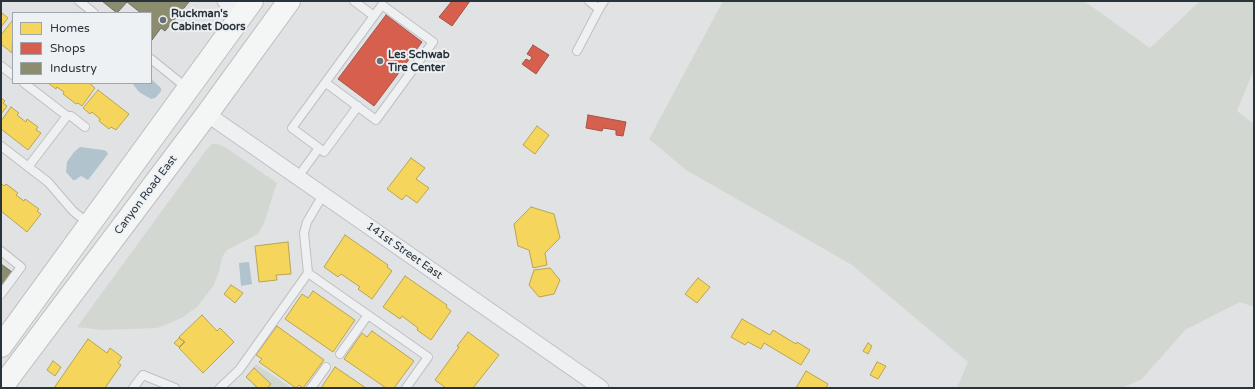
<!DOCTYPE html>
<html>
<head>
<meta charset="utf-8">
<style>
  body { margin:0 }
  #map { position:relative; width:1255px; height:389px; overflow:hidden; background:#e0e2e4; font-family:"Varela Round",sans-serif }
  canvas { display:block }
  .frame { position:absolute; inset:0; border:2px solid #29333b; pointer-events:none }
  .legend { position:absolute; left:12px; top:12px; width:140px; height:72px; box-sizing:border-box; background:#eef1f4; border:1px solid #9fa5aa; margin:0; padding:5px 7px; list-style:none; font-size:12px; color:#29333b }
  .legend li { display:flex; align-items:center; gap:8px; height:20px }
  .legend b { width:20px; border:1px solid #9fa5aa }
</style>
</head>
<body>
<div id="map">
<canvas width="1255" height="389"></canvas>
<div class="frame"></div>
<ul class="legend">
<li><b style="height:11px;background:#f6d55c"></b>Homes</li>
<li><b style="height:11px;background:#d6604d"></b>Shops</li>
<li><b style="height:11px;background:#8c8c6e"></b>Industry</li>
</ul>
</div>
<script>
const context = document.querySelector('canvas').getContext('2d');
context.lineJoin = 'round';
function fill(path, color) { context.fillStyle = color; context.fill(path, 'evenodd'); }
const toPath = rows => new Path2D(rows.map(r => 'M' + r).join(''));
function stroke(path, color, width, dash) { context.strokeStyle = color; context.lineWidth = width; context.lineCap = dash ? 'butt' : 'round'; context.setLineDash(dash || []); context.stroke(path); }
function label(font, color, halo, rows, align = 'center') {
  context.font = font + ' "Varela Round",sans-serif'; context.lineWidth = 4; context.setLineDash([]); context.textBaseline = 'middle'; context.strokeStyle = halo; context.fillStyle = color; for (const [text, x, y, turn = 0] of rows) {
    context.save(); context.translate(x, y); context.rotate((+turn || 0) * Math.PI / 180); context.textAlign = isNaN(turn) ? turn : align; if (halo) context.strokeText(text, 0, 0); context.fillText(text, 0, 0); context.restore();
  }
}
fill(toPath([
  [723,1,1084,1,1150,48,1200,1,1254,1,1254,69,1237,111,1254,124,1254,307,1240,302,1185,330,1142,379,1122,388,957,388,968,362,852,265,686,170,649,139],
  [212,144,218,144,225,147,277,183,264,223,258,234,227,250,222,257,219,272,214,285,197,307,183,317,168,324,157,328,102,330,77,327,207,149],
  [256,364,292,388,256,388,252,384,254,383,253,368]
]), '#d2d8d1');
fill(toPath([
  [151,79,161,88,161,91,158,95,155,98,151,99,139,92,132,83,151,83],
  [80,147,103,150,106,151,108,154,88,180,81,176,75,180,73,180,66,172,67,162,74,152],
  [249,262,252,284,241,286,239,263]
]), '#b1c3cc');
const homes = toPath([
  [1,12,8,18,1,27,1,12],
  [12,21,13,22,12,53,1,44,2,42,1,41,1,35,12,21],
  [48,83,89,83,95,88,82,106,78,103,76,104,63,94,64,92,57,87,56,89,48,83],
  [98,90,129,114,116,130,111,127,109,129,99,121,100,119,92,112,90,114,83,108,98,90],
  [1,98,5,101,3,103,7,106,1,114,1,98],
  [11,107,19,113,17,115,26,122,27,119,38,127,36,130,41,133,28,150,1,129,1,121,11,107],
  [537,126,549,135,535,154,523,145,537,126],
  [411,158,425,168,416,179,429,188,417,203,406,195,402,200,387,189,411,158],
  [1,183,4,186,6,184,18,193,16,195,24,201,25,199,39,209,37,211,41,214,27,232,1,211,1,183],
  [531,207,554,214,560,238,545,253,547,265,533,268,529,250,518,246,514,224,531,207],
  [345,235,388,265,387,267,392,271,372,299,358,289,360,287,341,274,338,277,324,267,345,235],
  [288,242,291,274,276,275,277,280,259,282,255,246,288,242],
  [550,268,560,280,554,294,539,297,529,285,534,270,550,268],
  [405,276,447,305,446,307,451,311,431,340,417,330,418,328,402,316,400,319,383,307,405,276],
  [698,278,710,287,697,303,685,294,698,278],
  [231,285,243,293,235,303,224,294,231,285],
  [313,291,355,320,333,352,285,319,302,294,308,298,313,291],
  [202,315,217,331,220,328,234,342,203,373,179,348,185,342,179,337,202,315],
  [742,319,770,335,773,330,796,344,797,342,810,350,801,365,764,343,761,349,748,342,745,345,731,337,742,319],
  [277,326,324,360,303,388,299,385,296,388,259,362,262,359,256,355,277,326],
  [372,331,414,361,394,388,386,388,344,359,362,333,367,337,372,331],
  [468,332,499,355,473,388,446,388,435,380,459,347,457,346,468,332],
  [179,338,184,342,179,347,174,343,179,338],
  [88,339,107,353,110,348,122,357,118,363,121,365,105,388,54,388,88,339],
  [868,343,872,346,868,354,863,351,868,343],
  [53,361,61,367,55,376,47,370,53,361],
  [877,362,886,366,878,379,870,375,877,362],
  [335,367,366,388,321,388,335,367],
  [254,368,271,384,267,388,258,388,246,377,254,368],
  [806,371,828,384,826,388,796,388,806,371]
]);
fill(homes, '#f6d55c');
stroke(homes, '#b8a452', 1);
const shops = toPath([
  [452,1,470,1,452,26,439,17,452,1],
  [386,15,422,42,374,106,338,79,386,15],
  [533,45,549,55,536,74,522,64,526,59,530,61,532,57,527,54,533,45],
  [588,115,626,122,623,136,616,135,616,130,603,128,602,131,586,128,588,115]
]);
fill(shops, '#d6604d');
stroke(shops, '#a25248', 1);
const industry = toPath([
  [102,1,187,1,189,2,165,31,161,28,152,40,151,13,141,13,127,2,117,13,102,1],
  [1,264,12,272,1,286,1,264]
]);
fill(industry, '#8c8c6e');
stroke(industry, '#6e715f', 1);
const service = toPath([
  [79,1,94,13],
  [354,1,374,16],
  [589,1,599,9,604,1],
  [577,51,599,9],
  [151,59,187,88],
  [1,66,13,75],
  [24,83,67,116,28,167],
  [67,116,71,116,85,127],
  [1,146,48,182,73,211,89,224],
  [319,148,324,152,358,106],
  [298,177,319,148,292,128,382,5,433,42,376,120,326,83],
  [1,251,21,267,1,294],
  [308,273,428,357,406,388],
  [340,354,368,315],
  [133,388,143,375,175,388],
  [220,388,239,370,308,273,304,233,307,222,323,195],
  [311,388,326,367]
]);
const minor = toPath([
  [225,1,243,13],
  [207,114,601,388]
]);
const primary = toPath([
  [1,346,252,1],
  [1,388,207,114,289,1]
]);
stroke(service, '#bec0c2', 10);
stroke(minor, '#bec0c2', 17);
stroke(primary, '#bdbfc1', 24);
stroke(service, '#eff0f2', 8);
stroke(minor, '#eff0f2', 15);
stroke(primary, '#f4f5f5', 22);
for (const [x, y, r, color] of [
  [163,20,4,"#697076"],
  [380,61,4,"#697076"]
]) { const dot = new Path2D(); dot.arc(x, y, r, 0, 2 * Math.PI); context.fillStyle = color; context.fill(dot); stroke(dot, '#eef1f4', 1.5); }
label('bold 11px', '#29333b', '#eef1f4', [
  ["Ruckman's",171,14],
  ["Cabinet Doors",171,27],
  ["Les Schwab",388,55],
  ["Tire Center",388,68]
], 'left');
label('11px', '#29333b', '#eef1f4', [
  ["Canyon Road East",146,195,-53],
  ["141st Street East",404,251,35]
]);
</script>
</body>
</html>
